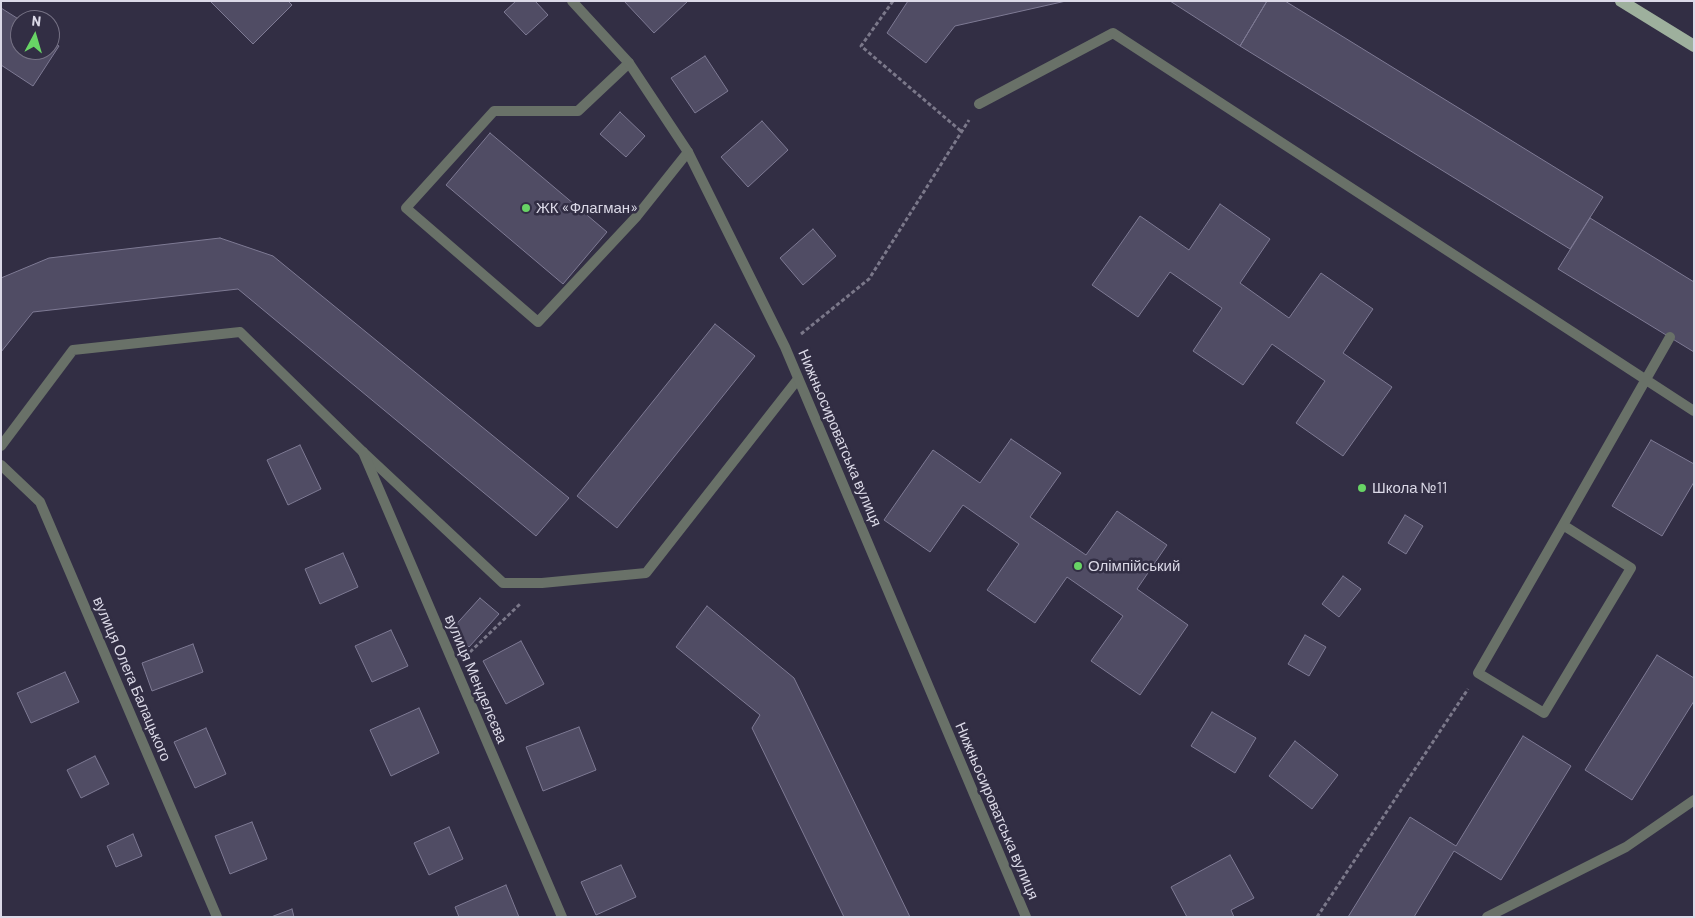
<!DOCTYPE html>
<html>
<head>
<meta charset="utf-8">
<style>
  body { margin:0 }
  #map { position:relative; width:1695px; height:918px; overflow:hidden; background:#322e44; font-family:Barlow,sans-serif }
  canvas { display:block }
  .frame { position:absolute; inset:0; border:2px solid #dbd9e7; pointer-events:none }
  .north { position:absolute; left:10px; top:10px; width:50px; height:50px; box-sizing:border-box; background:#322e44; border:1px solid #767285; border-radius:50%; rotate:6deg; font-size:14px; font-weight:700; line-height:20px; text-align:center; color:#dbd9e7 }
  .north::after { content:''; display:block; margin:auto; width:18px; height:22px; background:#68d465; clip-path:polygon(50% 0,100% 100%,50% 72%,0 100%) }
</style>
</head>
<body>
<div id="map">
<canvas width="1695" height="918"></canvas>
<div class="frame"></div>
<div class="north">N</div>
</div>
<script>
const context = document.querySelector('canvas').getContext('2d');
context.lineJoin = 'round';
function fill(path, color) { context.fillStyle = color; context.fill(path, 'evenodd'); }
const toPath = rows => new Path2D(rows.map(r => 'M' + r).join(''));
function stroke(path, color, width, dash) { context.strokeStyle = color; context.lineWidth = width; context.lineCap = dash ? 'butt' : 'round'; context.setLineDash(dash || []); context.stroke(path); }
function label(font, color, halo, rows, align = 'center') {
  context.font = font + ' Barlow,sans-serif'; context.lineWidth = 5; context.setLineDash([]); context.textBaseline = 'middle'; context.strokeStyle = halo; context.fillStyle = color; for (const [text, x, y, turn = 0] of rows) {
    context.save(); context.translate(x, y); context.rotate((+turn || 0) * Math.PI / 180); context.textAlign = isNaN(turn) ? turn : align; if (halo) context.strokeText(text, 0, 0); context.fillText(text, 0, 0); context.restore();
  }
}
const building = toPath([
  [210,1,288,1,292,5,253,44,210,1],
  [516,1,535,1,548,15,526,35,504,12,516,1],
  [624,1,688,1,654,33,624,1],
  [908,1,1066,1,955,26,926,63,887,33,908,1],
  [1170,1,1267,1,1240,46,1170,1],
  [1267,1,1285,1,1603,197,1570,249,1240,46,1267,1],
  [1,8,20,20,20,50,50,50,50,40,59,46,33,86,1,65,1,8],
  [705,56,728,91,695,113,671,78,705,56],
  [620,112,645,136,626,157,600,134,620,112],
  [762,121,788,150,748,187,721,157,762,121],
  [490,133,607,232,563,284,446,185,490,133],
  [1220,204,1270,239,1240,283,1289,318,1321,273,1373,309,1343,353,1392,387,1343,456,1296,423,1325,381,1272,344,1243,385,1193,351,1222,308,1170,272,1138,317,1092,285,1140,216,1189,250,1220,204],
  [1590,218,1694,282,1694,352,1558,269,1590,218],
  [813,229,836,256,803,285,780,258,813,229],
  [220,238,273,256,569,498,536,536,238,289,33,312,1,352,1,278,49,258,220,238],
  [715,324,755,356,617,528,577,496,715,324],
  [1011,439,1061,473,1030,517,1086,555,1117,511,1167,545,1137,589,1188,625,1140,695,1091,661,1123,616,1067,577,1035,623,987,590,1019,544,963,505,930,552,884,520,933,450,980,483,1011,439],
  [1651,440,1694,464,1694,482,1662,536,1612,506,1651,440],
  [300,445,321,489,288,505,267,460,300,445],
  [1405,515,1423,526,1406,554,1388,543,1405,515],
  [343,553,358,587,320,604,305,569,343,553],
  [1343,576,1361,589,1339,617,1322,604,1343,576],
  [480,598,499,614,469,647,451,630,480,598],
  [707,606,794,678,910,917,844,917,752,728,760,715,676,647,707,606],
  [391,630,408,666,372,682,355,646,391,630],
  [1305,635,1326,647,1309,676,1288,664,1305,635],
  [521,641,544,684,506,704,483,661,521,641],
  [193,644,203,672,152,691,142,663,193,644],
  [1657,655,1694,678,1694,701,1632,800,1585,770,1657,655],
  [65,672,79,702,31,723,17,693,65,672],
  [419,708,439,753,391,776,370,730,419,708],
  [1212,712,1256,738,1235,773,1191,746,1212,712],
  [579,727,596,770,543,791,526,747,579,727],
  [206,728,226,774,195,788,174,742,206,728],
  [1523,736,1571,766,1501,880,1454,851,1414,917,1348,917,1410,817,1456,846,1523,736],
  [1295,741,1338,775,1312,809,1269,776,1295,741],
  [95,756,109,784,81,798,67,770,95,756],
  [252,822,267,859,230,874,215,836,252,822],
  [449,827,463,859,429,875,414,843,449,827],
  [133,834,142,856,116,867,107,846,133,834],
  [1230,855,1254,898,1231,910,1234,917,1187,917,1171,887,1230,855],
  [621,865,636,897,596,915,581,882,621,865],
  [506,885,519,917,459,917,455,907,506,885],
  [292,909,294,917,271,917,292,909]
]);
fill(building, '#504c64');
stroke(building, '#7e7a94', 1);
stroke(toPath([
  [893,1,861,46,962,132],
  [801,334,869,279,969,120],
  [470,652,520,604],
  [1317,917,1468,689]
]), '#7b788a', 3, [4, 2.5]);
stroke(toPath([
  [629,63,578,111,494,111,406,208,538,322,637,216,688,152],
  [979,104,1113,33,1694,411],
  [1,446,73,350,240,332,363,452,503,583,542,583,646,573,798,379],
  [1563,525,1631,568,1544,713,1478,673,1563,525,1670,337],
  [1487,917,1626,847,1694,800]
]), '#697168', 10);
stroke(toPath([
  [572,1,629,63,688,152,785,347,1026,917],
  [363,452,562,917],
  [1,465,40,502,217,917]
]), '#697168', 10);
stroke(toPath([
  [1621,1,1694,46]
]), '#9eb09d', 12);
for (const [x, y, r, color] of [
  [526,208,5,"#68d465"],
  [1362,488,5,"#68d465"],
  [1078,566,5,"#68d465"]
]) { const dot = new Path2D(); dot.arc(x, y, r, 0, 2 * Math.PI); context.fillStyle = color; context.fill(dot); stroke(dot, '#322e44', 2); }
label('15px', '#dbd9e7', '#322e44', [
  ["ЖК «Флагман»",536,208],
  ["Школа №11",1372,488],
  ["Олімпійський",1088,566]
], 'left');
label('15px', '#dbd9e7', '#322e44', [
  ["Нижньосироватська вулиця",840,438,67],
  ["вулиця Олега Балацького",132,679,67],
  ["вулиця Менделєєва",476,679,67],
  ["Нижньосироватська вулиця",997,811,67]
]);
</script>
</body>
</html>
